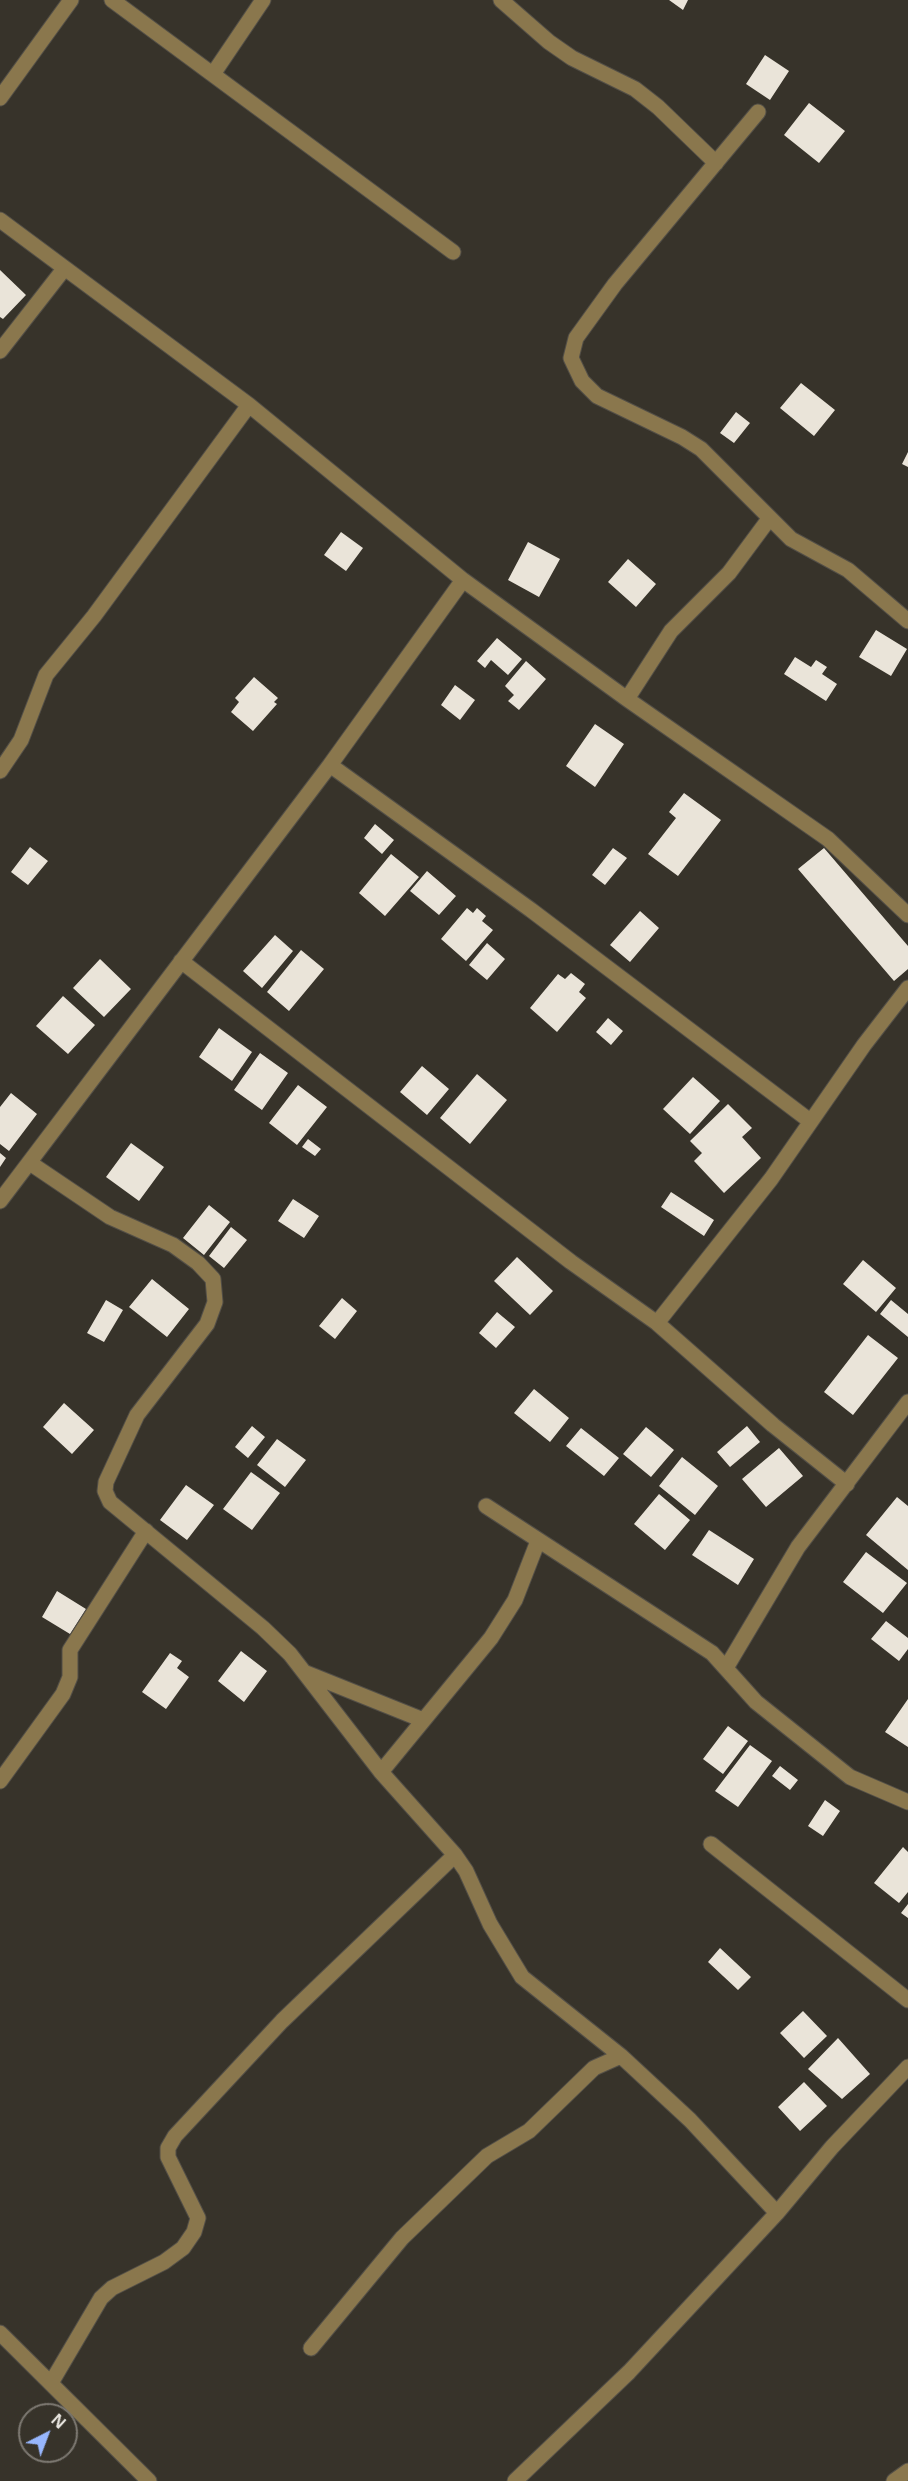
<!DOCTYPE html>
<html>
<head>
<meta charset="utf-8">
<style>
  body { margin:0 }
  #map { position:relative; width:908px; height:2481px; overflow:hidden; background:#37332a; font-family:"Noto Sans",sans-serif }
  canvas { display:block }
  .north { position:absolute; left:18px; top:2403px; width:60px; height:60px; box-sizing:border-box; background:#37332a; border:2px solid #7d7972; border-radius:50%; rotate:42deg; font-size:16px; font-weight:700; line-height:24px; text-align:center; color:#e6e3dd }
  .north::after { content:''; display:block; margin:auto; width:21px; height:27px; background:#97b6fd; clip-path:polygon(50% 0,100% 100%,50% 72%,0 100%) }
</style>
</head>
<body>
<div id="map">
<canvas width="908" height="2481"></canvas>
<div class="north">N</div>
</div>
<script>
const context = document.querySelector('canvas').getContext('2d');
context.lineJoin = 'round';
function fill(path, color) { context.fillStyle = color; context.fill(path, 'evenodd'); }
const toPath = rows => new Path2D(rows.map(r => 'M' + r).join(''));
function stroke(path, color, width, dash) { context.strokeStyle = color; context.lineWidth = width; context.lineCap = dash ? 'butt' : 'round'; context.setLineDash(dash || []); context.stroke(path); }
fill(toPath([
  [669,0,688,0,683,10],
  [765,55,789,71,770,100,746,84],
  [809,103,845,131,819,163,784,135],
  [0,270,26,295,3,319,0,317],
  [801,383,835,410,814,436,780,408],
  [736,412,750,423,734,443,720,433],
  [908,452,908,467,902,464],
  [341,532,363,548,346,571,324,555],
  [528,542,560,559,539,597,508,580],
  [628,559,656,584,636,607,608,582],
  [876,630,907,649,891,676,859,657],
  [497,638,522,659,508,675,491,660,485,668,477,661],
  [795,657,811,667,816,660,827,667,822,674,837,684,826,701,784,674],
  [526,661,546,679,519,710,508,701,514,695,505,686],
  [254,677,278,698,274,702,277,704,253,731,231,712,239,702,235,698],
  [455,685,475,700,460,720,441,705],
  [595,724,624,744,595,787,566,766],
  [684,793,721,820,678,876,648,854,676,818,669,812],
  [375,824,394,840,382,854,364,838],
  [30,847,48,861,28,885,11,872],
  [613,848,627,858,605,885,592,875],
  [824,848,908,946,908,969,894,981,798,869],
  [391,854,419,877,385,916,359,893],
  [427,871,456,896,439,915,410,891],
  [467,908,473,913,477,908,486,916,482,921,493,930,466,961,441,939],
  [640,911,659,928,630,962,610,945],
  [275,935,293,951,262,988,243,971],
  [487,943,505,959,487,980,469,965],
  [301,950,324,969,289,1011,267,992],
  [100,959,131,989,104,1017,73,988],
  [571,973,585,984,579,992,586,998,557,1032,530,1008,558,974,565,979],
  [63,996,95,1025,68,1054,36,1026],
  [608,1018,623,1031,611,1045,596,1032],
  [219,1028,252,1052,232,1081,199,1057],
  [260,1053,288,1073,262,1110,234,1090],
  [422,1066,449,1089,427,1115,400,1092],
  [477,1074,507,1100,470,1144,440,1118],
  [693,1077,720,1101,690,1134,663,1109],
  [298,1085,327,1107,297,1145,269,1123],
  [11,1093,37,1114,9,1151,0,1144,0,1107],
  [728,1104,752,1128,742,1137,761,1158,724,1193,694,1161,702,1153,690,1141],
  [308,1139,321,1149,315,1156,302,1147],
  [131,1143,164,1167,139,1201,106,1177],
  [0,1153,6,1158,0,1167],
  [671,1192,714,1220,704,1236,661,1207],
  [293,1199,319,1216,304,1238,278,1221],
  [209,1205,230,1222,204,1255,183,1238],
  [231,1227,247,1240,224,1268,209,1256],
  [517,1257,553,1291,530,1315,494,1281],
  [863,1260,896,1288,876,1312,843,1284],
  [152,1279,189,1309,167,1337,129,1307],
  [342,1298,357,1311,335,1339,319,1326],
  [106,1300,123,1310,104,1342,87,1333],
  [891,1300,908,1314,908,1337,880,1314],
  [497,1312,515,1327,496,1348,479,1333],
  [868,1335,898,1358,853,1415,824,1392],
  [534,1389,569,1418,550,1442,514,1413],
  [64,1403,94,1430,72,1454,43,1427],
  [252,1426,265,1437,248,1458,235,1447],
  [747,1426,760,1442,730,1467,717,1452],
  [646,1427,674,1450,651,1477,623,1454],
  [581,1428,619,1458,604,1476,566,1446],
  [277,1439,306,1460,285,1487,257,1465],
  [779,1448,803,1476,766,1507,742,1479],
  [682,1457,718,1486,695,1515,659,1486],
  [251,1472,280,1493,252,1530,223,1509],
  [186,1485,214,1505,187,1540,160,1520],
  [659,1494,690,1520,665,1550,634,1524],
  [897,1497,908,1506,908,1570,866,1535],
  [709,1530,754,1559,738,1585,692,1555],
  [866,1552,907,1583,883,1613,843,1582],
  [57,1591,86,1609,70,1634,42,1617],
  [886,1621,908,1638,908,1649,899,1661,871,1639],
  [241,1651,267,1671,244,1702,218,1681],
  [170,1653,182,1661,177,1668,189,1677,166,1709,142,1692],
  [908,1699,908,1747,885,1732],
  [728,1726,748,1741,723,1774,703,1759],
  [750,1745,772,1761,738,1807,715,1791],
  [780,1766,798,1780,790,1790,772,1776],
  [825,1800,840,1811,823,1836,808,1826],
  [903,1847,908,1852,908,1892,899,1903,874,1883],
  [908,1904,908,1918,901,1913],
  [720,1948,751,1977,738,1990,708,1962],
  [803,2011,827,2036,804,2058,780,2033],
  [838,2038,870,2074,842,2099,808,2069],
  [804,2082,827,2106,800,2131,778,2107]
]), '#eae4d9');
const minor = toPath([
  [112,0,453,252],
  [501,0,549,42,572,58,635,89,658,107,716,163],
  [213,74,263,0],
  [0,98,71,0],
  [758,112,615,284,576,338,571,358,582,381,597,396,682,437,701,449,791,539,848,570,908,621],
  [0,220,249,405,463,580,627,699,828,839,908,915],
  [0,351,64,269],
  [627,699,671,631,729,573,769,519],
  [330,765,531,910,810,1121],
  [0,771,21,740,46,675,94,616,249,405],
  [181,961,571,1262,657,1323,773,1425,847,1484],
  [30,1163,110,1217,173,1245,198,1263,213,1279,215,1302,207,1324,137,1415,106,1482,105,1491,110,1502,263,1628,290,1654,381,1772,455,1855,466,1871,490,1924,522,1977,621,2056,690,2120,777,2213],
  [0,1201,330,765,463,580],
  [657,1323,771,1179,864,1045,908,988],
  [486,1506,712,1653,756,1702,850,1777,908,1802],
  [726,1668,798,1547,908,1402],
  [306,1673,423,1720],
  [381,1772,491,1638,515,1600,538,1541],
  [0,1781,63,1694,70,1677,70,1650,146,1531],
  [711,1844,908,2000],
  [0,2333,149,2481],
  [311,2348,402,2238,487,2156,529,2131,594,2068,621,2056],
  [51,2383,101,2298,112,2288,164,2262,183,2248,194,2232,198,2218,168,2157,168,2148,175,2136,282,2021,455,1855],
  [515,2481,629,2372,777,2213,832,2147,908,2067],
  [894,2481,908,2471]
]);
stroke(minor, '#534f47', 17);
stroke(minor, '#8a774d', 15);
</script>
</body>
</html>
